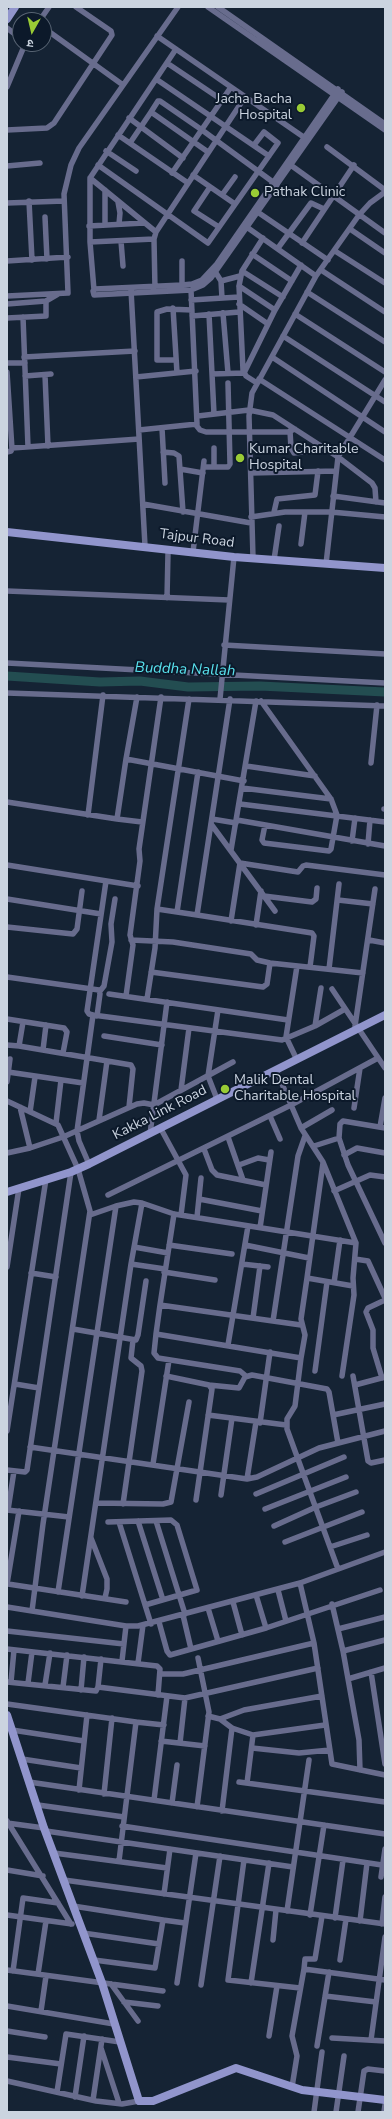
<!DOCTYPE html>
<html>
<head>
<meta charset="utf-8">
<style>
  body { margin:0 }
  #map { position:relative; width:392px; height:2119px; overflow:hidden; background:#152334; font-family:"Nunito Sans","Noto Sans Devanagari",sans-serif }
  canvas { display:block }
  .frame { position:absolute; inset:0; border:8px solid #cbd4e0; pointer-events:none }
  .north { position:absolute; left:12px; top:12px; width:40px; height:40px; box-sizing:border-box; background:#0c192a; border:1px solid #586473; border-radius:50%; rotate:188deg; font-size:11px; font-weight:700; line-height:16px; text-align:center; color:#cbd4e0 }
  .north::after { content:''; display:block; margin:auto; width:14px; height:18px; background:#99cb35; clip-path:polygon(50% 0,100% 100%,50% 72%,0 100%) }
</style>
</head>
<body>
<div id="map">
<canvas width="392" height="2119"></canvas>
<div class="frame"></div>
<div class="north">उ</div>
</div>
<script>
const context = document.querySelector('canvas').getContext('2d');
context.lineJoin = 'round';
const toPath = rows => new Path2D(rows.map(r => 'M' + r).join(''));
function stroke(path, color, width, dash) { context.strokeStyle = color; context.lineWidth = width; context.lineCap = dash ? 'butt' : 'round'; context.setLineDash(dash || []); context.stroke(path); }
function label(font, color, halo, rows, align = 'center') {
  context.font = font + ' "Nunito Sans",sans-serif'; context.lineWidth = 4; context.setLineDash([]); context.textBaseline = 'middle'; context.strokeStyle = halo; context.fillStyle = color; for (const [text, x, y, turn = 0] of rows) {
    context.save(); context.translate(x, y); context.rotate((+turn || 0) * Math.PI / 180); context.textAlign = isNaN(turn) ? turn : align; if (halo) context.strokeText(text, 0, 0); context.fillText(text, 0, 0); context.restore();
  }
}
stroke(toPath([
  [7,676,100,682,140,681,188,687,260,686,385,692]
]), '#234d51', 9);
stroke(toPath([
  [208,7,385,130],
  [218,7,385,124],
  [40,20,49,7],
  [7,28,20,38],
  [44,28,123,85],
  [157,36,305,138],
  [167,63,222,100],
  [156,79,269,156],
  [7,87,25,44],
  [338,89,216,265,202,280,192,284,182,285,95,289,93,291,94,295,191,290,203,285,211,278,342,92],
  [129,118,183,158],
  [7,130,47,128,54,123,112,35,111,31,76,7],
  [118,135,188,183],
  [130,143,151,112],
  [327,147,385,190],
  [106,151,136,171],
  [208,152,151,112,158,101,160,101,202,130,277,185],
  [98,165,208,243,278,143,264,132,254,145],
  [7,166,40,163],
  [292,166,385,233],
  [172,173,231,87],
  [193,175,235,204],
  [90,178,90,242,94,290],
  [210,187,194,211,219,227],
  [105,190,105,225],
  [222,195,235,177],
  [29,201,32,260],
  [118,202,120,213,119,224],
  [7,203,64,201],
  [259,213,328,260],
  [45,217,47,259],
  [89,226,144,223],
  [248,228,316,276],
  [350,229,385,253],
  [156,232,90,178,176,49],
  [121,241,123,266],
  [90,242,154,239],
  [302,243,354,165],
  [278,248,311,203,324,209],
  [335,251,385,283],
  [252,254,292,281],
  [7,261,68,257],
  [182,261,182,285],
  [321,270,385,312],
  [242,271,283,297],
  [216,273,221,281,222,298],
  [221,281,240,276],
  [239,286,275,310],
  [155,289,154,239,156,232,245,97],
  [131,290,145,546],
  [307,292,385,342],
  [7,296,68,293,64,194,71,165,79,148,178,7],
  [191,300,239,297],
  [7,304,46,301,58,294],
  [239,304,268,324],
  [173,308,177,373],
  [223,313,228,373],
  [209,314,214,414],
  [295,314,385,372],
  [192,316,239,312],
  [23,317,28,447],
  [7,318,46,316,46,301],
  [283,336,385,402],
  [24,357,135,351],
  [272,357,385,432],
  [176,360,157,360,157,312,167,309,192,310],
  [7,363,25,363],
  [7,372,12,449,11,451,7,452],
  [212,374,244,373,275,310,301,265],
  [45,375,48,446],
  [25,376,51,374],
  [136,377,196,371],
  [259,379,385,460],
  [257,383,246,376,243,370,239,286,242,271,263,238],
  [198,416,249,410,273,415,338,457,372,483,375,488,376,502],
  [196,425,200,430,206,432,288,432,295,429],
  [162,428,165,483],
  [139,430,197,424,191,290],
  [290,431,291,448,294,453,326,449],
  [12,448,139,439],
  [214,448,214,467],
  [163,452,174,453,179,456,183,512],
  [204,467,228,467,230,464,228,383],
  [180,469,203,473],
  [251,473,336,471],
  [333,496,385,503],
  [143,504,251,523],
  [274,512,277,499,315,495,318,471],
  [251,517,285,512,331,512,385,517],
  [301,544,305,512],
  [193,552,204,461],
  [253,558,249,416,252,393,316,276,359,215,370,203,385,192],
  [274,560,279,526],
  [326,564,338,457,385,380],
  [7,591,229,600],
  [167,598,168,553],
  [224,645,385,654],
  [7,663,385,683],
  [7,693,385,706],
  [189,699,157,909,197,915],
  [220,699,234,557],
  [230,699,197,915,312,933,314,936,310,967],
  [261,701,331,799,337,815,331,849,329,851,264,843,262,840,265,825],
  [126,759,137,697],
  [371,763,377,705],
  [246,766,315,776],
  [242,788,331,799],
  [7,802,117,819,126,759,244,781],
  [240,804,385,822],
  [384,809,385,809],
  [88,815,103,695],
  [117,819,142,822],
  [212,819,236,823],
  [237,820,385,846],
  [211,824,275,911],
  [352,841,355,818],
  [368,844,370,820],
  [231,850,256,701],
  [7,865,138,886],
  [264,896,312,902,316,899,317,888],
  [7,899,101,914],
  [338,900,373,904],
  [177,912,198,772],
  [231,921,240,863,298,872,303,866,306,865,385,875],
  [256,925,261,891],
  [7,927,73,934,77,929,82,891],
  [131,940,173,942,251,954,257,960,270,963,363,973],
  [369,940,385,943],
  [297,966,286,1037,297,1060],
  [329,969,339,884],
  [151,972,263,987,267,984,270,963],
  [7,977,99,990,100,994,97,1016],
  [332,989,385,1068],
  [100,991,104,986,112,942,111,924,115,899],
  [109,994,288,1020],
  [126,996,133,945,130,935,140,861,139,849,161,697],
  [147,999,155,948,157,909],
  [93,1015,282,1040,315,1026,345,1009],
  [7,1019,64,1028,67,1032,63,1053],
  [315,1026,321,988],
  [355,1026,375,889],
  [104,1036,162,1045],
  [7,1045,19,1046,23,1022],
  [19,1046,131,1065,133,1069,129,1107],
  [43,1050,46,1025],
  [276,1070,301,1128,323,1162,356,1243,353,1278,354,1295,342,1376],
  [8,1072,83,1083],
  [7,1082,10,1059],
  [181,1090,189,1028],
  [217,1099,208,1076,218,1010],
  [7,1101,58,1125,78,1169,90,1211,43,1524,32,1611],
  [20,1107,30,1148],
  [354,1108,360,1068],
  [30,1112,35,1077],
  [270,1116,280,1139],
  [99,1120,107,1061],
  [56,1123,61,1080],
  [380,1127,385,1098],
  [301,1128,332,1110],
  [385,1128,343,1121,340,1124,339,1138,348,1165,385,1243],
  [161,1129,186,1175,181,1215],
  [150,1134,167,1002],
  [228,1137,243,1180],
  [314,1146,339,1138],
  [204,1149,212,1170,217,1175,266,1185],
  [7,1153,30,1148,63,1137,137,1104,144,1103,154,1105,233,1062],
  [344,1155,357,1148,385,1153],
  [89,1164,79,1141,77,1131,93,1015,89,1014,87,1011,106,881],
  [239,1165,258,1158,269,1160],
  [334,1191,370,1175,385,1177],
  [108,1195,291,1105,378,1058],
  [199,1199,262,1211],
  [142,1203,131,1264,165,1269],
  [174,1214,160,1305,301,1325],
  [90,1215,116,1206,134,1202,142,1203,174,1214,356,1243],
  [197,1217,201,1178],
  [260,1228,271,1152],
  [169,1245,232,1254],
  [245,1245,309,1258],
  [134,1247,168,1253],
  [355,1259,368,1261,385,1298],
  [242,1264,268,1267],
  [7,1267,19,1188],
  [164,1272,215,1280],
  [31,1273,56,1277],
  [307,1278,323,1163],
  [334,1283,340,1240],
  [160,1305,156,1334,301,1358,295,1406,287,1419,287,1429,338,1569],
  [253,1318,260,1266],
  [273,1321,298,1156,305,1136],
  [73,1329,136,1340,138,1335,146,1281],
  [156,1334,154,1353,158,1358,240,1371,246,1376],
  [228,1345,248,1226],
  [301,1358,305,1335,301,1319,307,1278,353,1286],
  [315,1371,327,1282],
  [166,1376,209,1385,212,1389,196,1500],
  [353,1376,368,1461,371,1463,385,1460],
  [382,1378,373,1348,373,1330,366,1312,368,1308,385,1300],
  [15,1384,39,1388],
  [209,1385,239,1388,245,1377,252,1375,327,1389,329,1392,338,1443],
  [355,1385,385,1377],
  [208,1415,286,1425],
  [333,1415,385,1404],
  [260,1423,270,1352],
  [7,1431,46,1179],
  [30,1447,247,1479,257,1477,319,1448,385,1431],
  [153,1464,169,1360],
  [7,1470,25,1472,27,1470,71,1172],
  [247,1479,256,1422],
  [256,1494,344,1457],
  [221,1495,232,1418],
  [96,1503,163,1504,171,1502,189,1402],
  [123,1504,142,1371,141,1366,131,1358,133,1340],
  [265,1509,346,1477],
  [7,1510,69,1517],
  [8,1510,14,1471],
  [138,1521,163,1600],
  [156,1521,185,1614],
  [108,1522,171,1520,177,1525,197,1590,145,1605],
  [119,1522,151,1624],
  [274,1526,316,1507,356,1492],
  [91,1538,107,1579,107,1589,105,1598],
  [285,1542,362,1512],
  [330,1547,367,1535],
  [300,1583,314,1643,332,1764,385,1775],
  [7,1584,19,1511],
  [8,1584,126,1602],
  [278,1590,286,1621],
  [58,1592,116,1206],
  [256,1595,266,1628],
  [82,1596,131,1264],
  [233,1602,242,1635],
  [332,1604,343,1651,359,1740,360,1770],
  [7,1607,126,1626,138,1626,300,1583,385,1552],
  [208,1608,218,1641],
  [183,1615,191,1649],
  [159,1622,167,1651,170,1655,266,1628,380,1590],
  [338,1629,385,1617],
  [7,1631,124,1644],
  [7,1649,157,1666,160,1669,158,1695],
  [343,1651,385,1640],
  [122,1661,126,1626],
  [138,1663,143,1625],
  [371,1672,385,1764],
  [160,1674,183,1674,314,1643],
  [348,1679,385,1668],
  [7,1682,96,1691,98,1687,101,1659],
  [11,1682,14,1650],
  [28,1683,32,1652],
  [45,1685,50,1653],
  [63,1687,67,1655],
  [98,1687,185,1698,318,1668],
  [81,1690,84,1657],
  [7,1704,136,1722,119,1861],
  [208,1716,220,1719,232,1728,253,1735,325,1725],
  [220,1719,244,1710,322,1696],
  [136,1722,164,1725],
  [12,1730,84,1741],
  [161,1741,205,1746],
  [180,1743,185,1698],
  [252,1748,299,1753,330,1750],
  [22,1759,81,1768],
  [29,1782,385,1834],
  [239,1782,385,1802],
  [247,1783,253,1735],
  [79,1790,87,1715],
  [104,1794,112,1718],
  [154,1800,167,1696],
  [172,1803,177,1765],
  [38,1805,124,1817],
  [197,1807,209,1712,198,1658],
  [222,1811,232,1728],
  [7,1821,71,1924],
  [7,1823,44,1828],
  [122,1826,382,1865],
  [46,1831,293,1867],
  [54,1853,167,1868],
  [244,1860,228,1980,300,1988],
  [7,1870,43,1876],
  [381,1877,385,1849],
  [64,1880,385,1924],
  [164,1894,170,1849],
  [73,1906,163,1920,159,1944,83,1933],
  [287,1911,309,1760],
  [7,1915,72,1924],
  [310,1915,324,1825],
  [335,1918,343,1860],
  [163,1920,185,1923],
  [360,1921,367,1863],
  [382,1924,385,1897],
  [273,1940,276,1910],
  [94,1960,155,1968,159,1944],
  [340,1960,346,1919],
  [304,1969,305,1959,315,1959,322,1916],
  [7,1970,163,1991],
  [13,1971,23,1898,58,1903],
  [38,1974,46,1921],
  [177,1983,196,1853],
  [251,1983,269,1863],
  [111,1984,138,2021],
  [201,1985,220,1856],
  [325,1996,376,2002],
  [124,2002,158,2006],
  [7,2006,114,2024],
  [41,2011,46,1976],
  [7,2031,45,2037],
  [269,2036,277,1986],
  [332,2038,385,2041],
  [371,2040,385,1937],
  [317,2046,329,1972],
  [101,2048,119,2103],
  [7,2057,61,2064],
  [7,2081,96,2101,122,2104,139,2101],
  [292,2087,297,2056,292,2036,304,1969,385,1980],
  [57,2092,66,2034,120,2042],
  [75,2097,84,2036],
  [93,2100,102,2039],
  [314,2112,322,2052],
  [336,2112,344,2056],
  [358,2112,364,2071,368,2069,385,2071],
  [384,2112,385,2105]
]), '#686c8d', 5.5);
stroke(toPath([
  [7,19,15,7],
  [7,532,234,557,385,568],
  [7,1192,71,1172,89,1164,385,1015],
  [7,1715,44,1828,102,1983,139,2101,153,2101,236,2068,302,2090,385,2100]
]), '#9195cc', 8);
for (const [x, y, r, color] of [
  [301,108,5,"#99cb35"],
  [255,193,5,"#99cb35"],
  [240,458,5,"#99cb35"],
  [225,1089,5,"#99cb35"]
]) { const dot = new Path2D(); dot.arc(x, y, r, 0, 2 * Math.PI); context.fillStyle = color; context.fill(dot); stroke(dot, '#0c192a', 1.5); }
label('14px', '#cbd4e0', '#0c192a', [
  ["Jacha Bacha",292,100,"right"],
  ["Hospital",292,116,"right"],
  ["Pathak Clinic",264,193],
  ["Kumar Charitable",249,450],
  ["Hospital",249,466],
  ["Malik Dental",234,1081],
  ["Charitable Hospital",234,1097]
], 'left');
label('14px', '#cbd4e0', '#0c192a', [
  ["Tajpur Road",197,539,7],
  ["Kakka Link Road",160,1113,-27]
]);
label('italic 15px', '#59e2ee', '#0c192a', [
  ["Buddha Nallah",185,670,2]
]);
</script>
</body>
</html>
